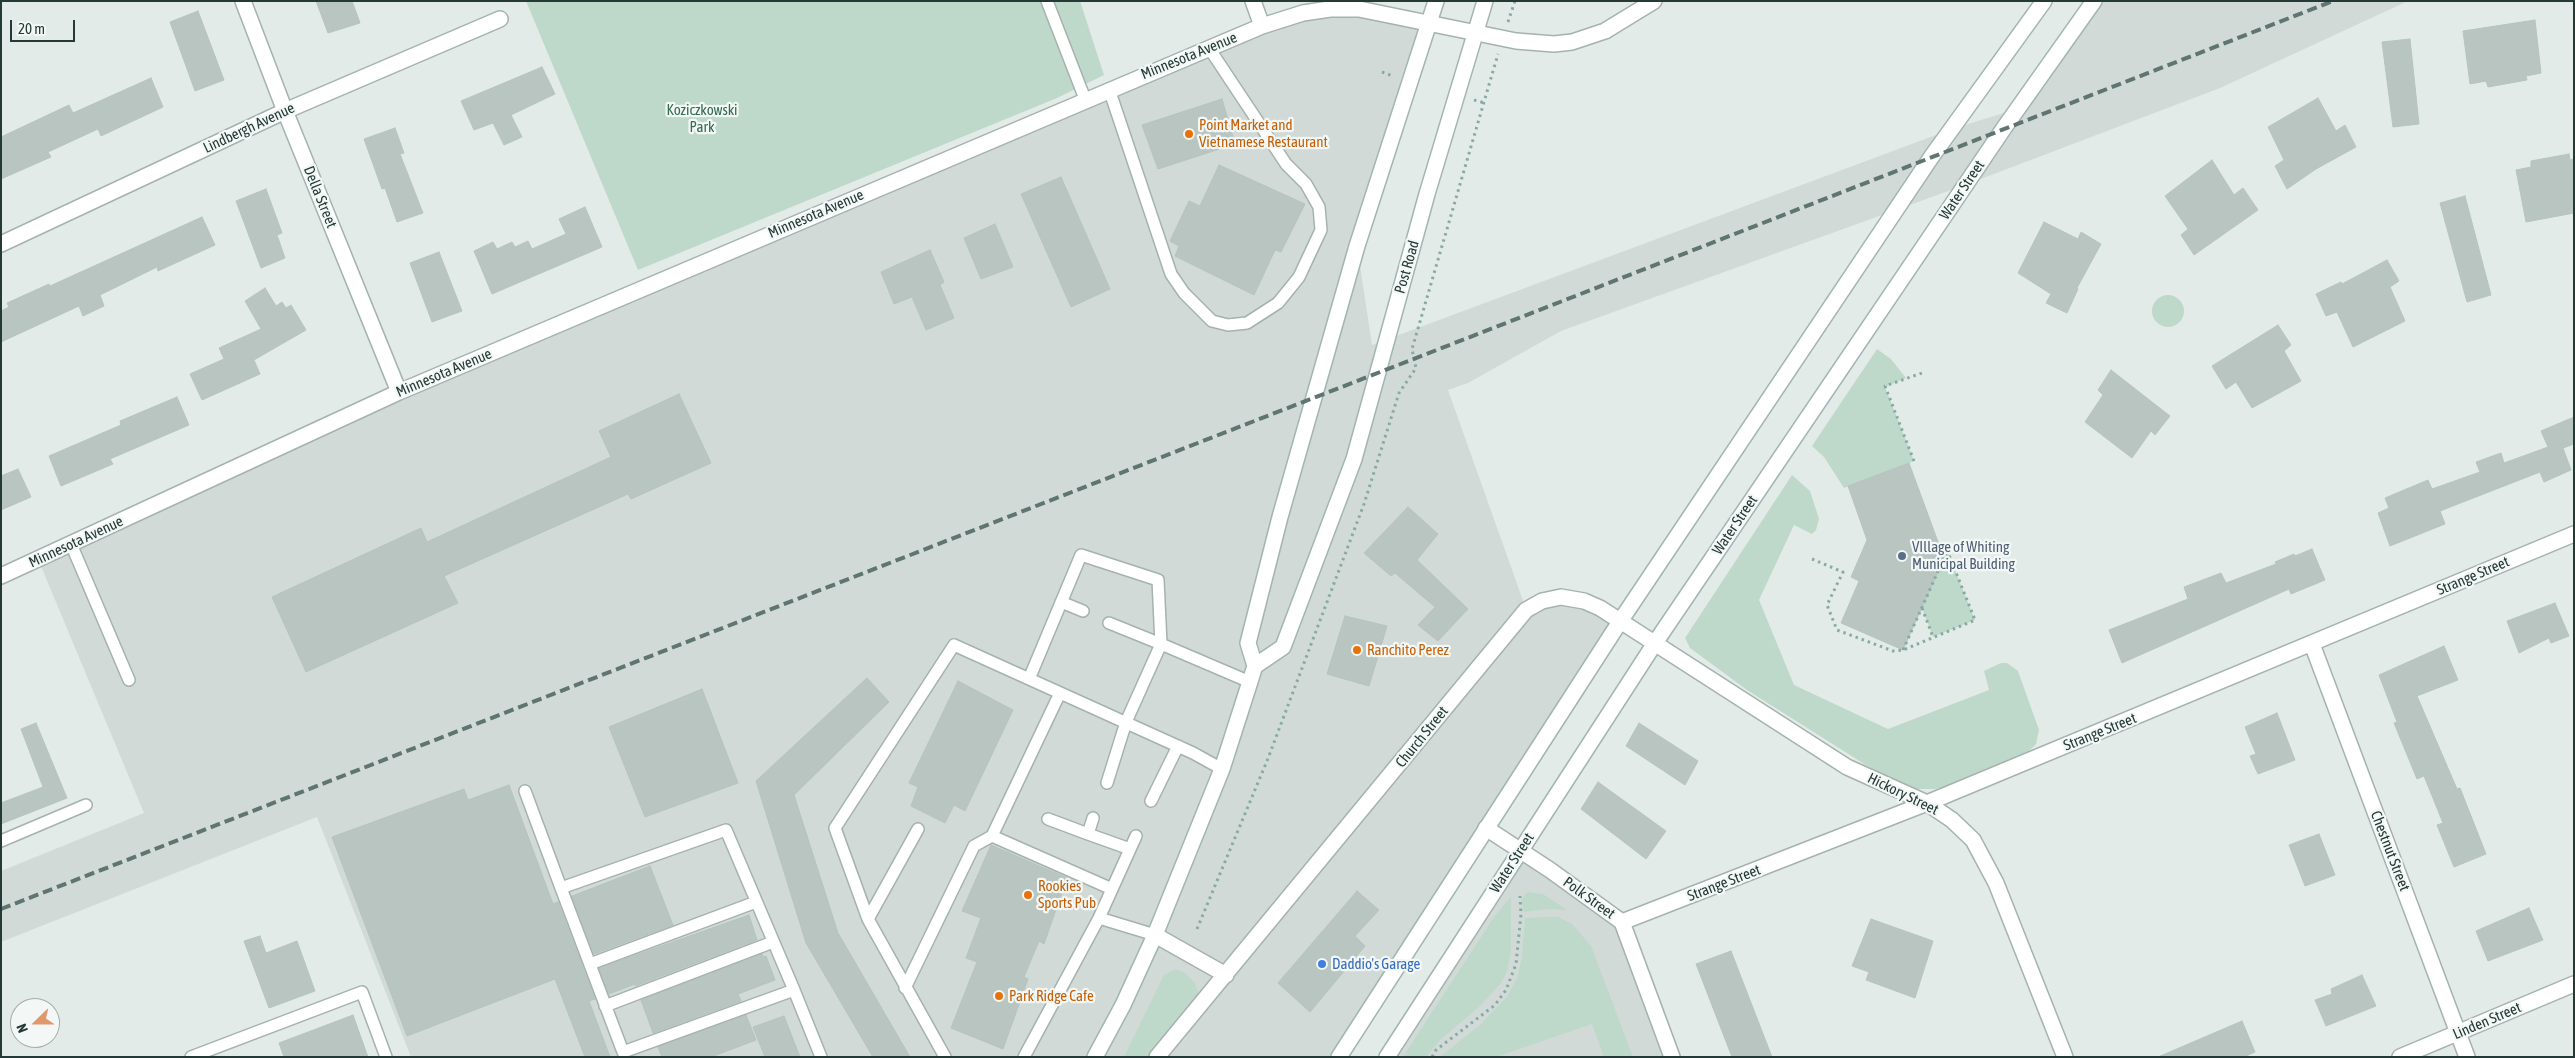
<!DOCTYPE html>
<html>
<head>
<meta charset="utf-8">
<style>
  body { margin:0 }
  #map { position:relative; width:2575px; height:1058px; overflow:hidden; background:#e3ebe8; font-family:"Asap Condensed",sans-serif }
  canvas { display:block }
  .frame { position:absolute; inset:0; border:2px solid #253a37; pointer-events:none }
  .north { position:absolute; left:10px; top:998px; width:50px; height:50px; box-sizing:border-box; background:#f3f8f6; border:1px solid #a1acaa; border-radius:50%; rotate:248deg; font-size:14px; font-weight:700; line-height:20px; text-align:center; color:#253a37 }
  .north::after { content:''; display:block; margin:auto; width:18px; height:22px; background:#e1966b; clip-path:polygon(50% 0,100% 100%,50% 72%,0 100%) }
  .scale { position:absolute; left:10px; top:20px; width:65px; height:22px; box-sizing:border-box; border:2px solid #253a37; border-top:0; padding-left:6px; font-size:15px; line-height:18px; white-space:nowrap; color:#253a37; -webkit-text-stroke:4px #f3f8f6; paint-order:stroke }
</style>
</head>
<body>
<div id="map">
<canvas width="2575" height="1058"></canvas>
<div class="frame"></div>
<div class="north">N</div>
<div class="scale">20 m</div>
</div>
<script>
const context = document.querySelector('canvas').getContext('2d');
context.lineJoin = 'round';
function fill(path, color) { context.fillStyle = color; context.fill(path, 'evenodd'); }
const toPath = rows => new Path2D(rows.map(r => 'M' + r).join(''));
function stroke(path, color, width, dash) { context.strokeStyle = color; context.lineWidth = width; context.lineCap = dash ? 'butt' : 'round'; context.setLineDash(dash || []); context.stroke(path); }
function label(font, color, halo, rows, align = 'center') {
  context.font = font + ' "Asap Condensed",sans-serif'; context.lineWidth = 4.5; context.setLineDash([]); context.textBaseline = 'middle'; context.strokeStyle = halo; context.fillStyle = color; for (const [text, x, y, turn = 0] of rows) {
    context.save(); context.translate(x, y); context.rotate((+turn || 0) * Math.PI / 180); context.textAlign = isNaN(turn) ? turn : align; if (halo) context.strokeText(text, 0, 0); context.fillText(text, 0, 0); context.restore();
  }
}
fill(toPath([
  [2094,1,2408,1,2220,88,1965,185,1561,331,1468,383,1448,390,1526,609,1552,598,1621,620,1339,1057,411,1057,317,817,1,942,1,871,144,813,38,559,399,392,1262,26,1330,9,1430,23,1357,246,1372,345,1952,129,2017,109],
  [1520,850,1622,922,1672,1057,1387,1057]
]), '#d1dad7');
fill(toPath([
  [526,1,1080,1,1104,75,1057,98,638,270],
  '2152 311a16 16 0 1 1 32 0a16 16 0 1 1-32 0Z',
  [1877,349,1891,359,1906,378,1885,387,1914,461,1844,488,1824,457,1812,446],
  [1792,475,1810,491,1819,519,1816,530,1812,534,1794,525,1759,600,1794,685,1888,729,1989,690,1984,671,2001,663,2007,663,2018,671,2039,730,2036,744,2026,754,1948,786,1935,789,1915,789,1888,779,1747,690,1690,648,1685,638],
  [1947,550,1975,620,1933,637,1922,608],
  [1527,892,1543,894,1567,910,1549,909,1524,912,1522,899],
  [1511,897,1511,951,1507,971,1501,983,1480,1006,1440,1040,1426,1057,1403,1057,1494,917],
  [1543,917,1558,917,1572,924,1591,946,1633,1057,1604,1057,1592,1024,1496,1057,1440,1057,1481,1024,1507,997,1517,978,1522,957,1525,918],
  [1176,969,1185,973,1194,982,1198,992,1196,998,1147,1057,1124,1057,1164,975]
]), '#bed9c9');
const building = toPath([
  [316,1,352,1,360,23,328,33,316,1],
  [198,11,224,80,195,91,170,22,198,11],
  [2535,20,2541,73,2526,76,2527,80,2488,87,2486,81,2470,84,2463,31,2535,20],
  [2410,39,2419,124,2393,127,2382,42,2410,39],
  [542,67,555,94,511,115,522,137,504,145,493,123,474,130,461,101,542,67],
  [151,78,163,107,101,136,98,129,48,152,51,157,1,179,1,137,69,105,73,113,151,78],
  [2318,98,2336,131,2345,125,2356,147,2316,169,2287,189,2275,166,2284,160,2268,127,2318,98],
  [1222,99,1235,144,1158,169,1142,125,1222,99],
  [395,128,404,153,400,154,423,213,397,222,385,188,382,189,364,139,395,128],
  [2569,154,2570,160,2574,159,2574,213,2526,222,2516,170,2531,167,2531,161,2569,154],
  [2212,160,2234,195,2243,188,2258,210,2194,255,2181,235,2188,229,2165,196,2212,160],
  [1219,165,1305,204,1281,252,1275,250,1254,295,1175,256,1179,246,1170,241,1189,201,1200,206,1219,165],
  [1061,177,1110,289,1071,307,1021,194,1061,177],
  [266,189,282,233,277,235,285,258,261,268,236,201,266,189],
  [2465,196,2491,295,2467,302,2440,203,2465,196],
  [585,207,602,247,492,294,474,251,493,242,497,249,512,242,515,247,528,241,532,249,566,234,559,219,585,207],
  [202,217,215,245,158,271,157,267,100,295,104,306,83,316,79,306,1,342,1,311,9,307,7,303,49,284,50,286,202,217],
  [2044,222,2078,239,2081,232,2101,244,2077,288,2078,289,2067,313,2046,303,2051,294,2018,273,2044,222],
  [995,224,1013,267,981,279,964,238,995,224],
  [930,250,944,282,940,285,954,318,926,330,912,297,894,304,881,272,930,250],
  [439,252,462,311,432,322,410,263,439,252],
  [2387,260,2399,281,2390,287,2405,321,2353,347,2337,312,2326,316,2316,294,2341,282,2342,284,2387,260],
  [265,288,276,306,282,302,286,308,291,305,306,330,254,360,260,374,202,400,190,374,224,359,219,348,261,329,245,301,265,288],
  [2278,325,2291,345,2284,351,2301,381,2252,408,2236,382,2226,389,2212,366,2278,325],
  [2111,370,2170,416,2155,435,2151,431,2132,458,2085,422,2103,395,2098,390,2111,370],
  [679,394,711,463,631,499,628,494,444,576,458,603,306,672,272,597,421,528,427,542,611,457,599,431,679,394],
  [177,397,189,425,110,459,113,464,61,486,49,456,121,425,120,421,177,397],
  [2574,417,2574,444,2563,448,2571,470,2544,482,2540,472,2440,511,2445,524,2390,546,2378,513,2389,508,2385,498,2428,480,2432,489,2480,472,2476,462,2501,453,2504,463,2548,447,2541,431,2574,417],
  [1909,463,1944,558,1903,650,1841,623,1859,581,1851,577,1867,540,1848,486,1909,463],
  [18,469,31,497,1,510,1,476,18,469],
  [1408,507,1438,534,1417,560,1468,609,1438,641,1418,625,1435,607,1395,573,1391,576,1364,553,1408,507],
  [2312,549,2325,580,2291,594,2289,589,2122,663,2109,630,2188,599,2184,587,2221,573,2226,583,2276,564,2275,562,2294,554,2295,556,2312,549],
  [2555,603,2569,636,2551,643,2549,638,2519,653,2507,621,2555,603],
  [1345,616,1387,626,1369,686,1327,674,1345,616],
  [2444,646,2458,680,2417,696,2457,789,2460,788,2486,854,2454,867,2437,825,2443,823,2424,776,2417,779,2394,723,2397,722,2379,675,2444,646],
  [867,678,889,702,794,795,838,933,910,1057,873,1057,806,943,756,781,867,678],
  [958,681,1013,710,965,811,954,805,945,823,911,806,918,787,909,783,958,681],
  [702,689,738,783,645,817,609,727,702,689],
  [2277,713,2295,760,2258,774,2250,756,2256,754,2245,727,2277,713],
  [36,723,67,798,1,824,1,803,43,787,21,729,36,723],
  [1639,723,1698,761,1685,785,1626,746,1639,723],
  [1598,782,1666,831,1646,859,1581,809,1598,782],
  [509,785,553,904,558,902,595,999,589,1001,610,1057,585,1057,555,979,407,1036,332,837,464,789,468,800,509,785],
  [2319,834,2335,875,2305,886,2289,845,2319,834],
  [991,845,1067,878,1044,944,1039,941,1024,977,1028,979,1003,1049,951,1028,977,962,966,958,981,918,962,911,991,845],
  [650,866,673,925,594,954,572,896,650,866],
  [1357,891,1379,910,1355,936,1365,946,1310,1012,1278,983,1357,891],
  [2529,908,2543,940,2488,961,2476,931,2529,908],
  [749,915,757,940,635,986,635,984,609,994,599,968,749,915],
  [1871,919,1933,941,1915,998,1866,980,1869,972,1852,966,1871,919],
  [260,936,266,953,297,941,315,991,269,1008,244,941,260,936],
  [1731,951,1772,1057,1732,1057,1696,964,1731,951],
  [762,954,764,957,766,956,775,980,738,994,741,1001,653,1033,641,1000,762,954],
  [2362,975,2376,1006,2326,1026,2315,1000,2332,994,2331,989,2362,975],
  [353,1015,368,1057,284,1057,279,1043,353,1015],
  [746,1015,756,1040,711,1057,662,1057,658,1047,746,1015],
  [784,1016,800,1057,765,1057,753,1027,784,1016],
  [2242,1021,2255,1052,2244,1057,2158,1057,2242,1021]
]);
fill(building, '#b8c5c1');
stroke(building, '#b6c4c0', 1);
const lane = toPath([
  [1047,1,1085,99],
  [1109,89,1171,274,1184,293,1212,321,1228,325,1247,323,1278,303,1299,277,1321,230,1319,207,1306,184,1286,164,1209,48],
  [71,544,129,680],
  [1061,602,1083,611],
  [1029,679,1081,555,1158,580,1161,644,1109,623],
  [1107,783,1126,722,1161,644,1250,682],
  [525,791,561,888],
  [1151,801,1178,746],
  [1093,818,1088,834,1130,849],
  [1048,819,1088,834],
  [992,836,1112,889],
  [1,841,86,805],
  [1099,918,1136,836],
  [868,919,918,829],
  [590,964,756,902],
  [905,988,974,846,992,836,1060,693],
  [794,990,623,1052,561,888,726,830,794,990,821,1057],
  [605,1006,773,942],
  [191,1057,362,992,386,1057],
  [945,1057,868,919,835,828,954,645,1193,753,1222,769],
  [1024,1057,1099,918,1155,935]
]);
const street = toPath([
  [243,1,285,111,399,392],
  [1253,1,1262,26],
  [1,244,285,111,500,19],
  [1,576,399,392,1262,26,1303,13,1330,9,1359,9,1516,41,1554,44,1572,42,1605,31,1654,1],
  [2312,644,2467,1057],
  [1486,828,1550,870,1622,922,1672,1057],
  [1622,922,1927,803,2574,534],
  [1155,935,1226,975],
  [1157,1057,1526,610,1542,601,1561,597,1584,601,1600,608,1847,767,1927,803,1952,820,1973,840,1996,883,2065,1057],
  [2400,1057,2574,984]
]);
const secondary = toPath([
  [1255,666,1283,647,1354,459,1427,194,1485,1],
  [1095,1057,1123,1005,1155,935,1222,769,1255,666,1248,643,1280,517,1357,246,1436,1],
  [1339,1057,1621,620,1932,156,2044,1],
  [1387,1057,1655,643,2004,128,2094,1]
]);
stroke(lane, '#a6b2af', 14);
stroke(street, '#a6b2af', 18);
stroke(secondary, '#a3b5b1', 18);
stroke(toPath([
  [1508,22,1515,1],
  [1382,72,1393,76],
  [1474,100,1485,103],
  [1914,461,1885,386,1922,373],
  [1812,559,1843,572,1827,605,1837,630,1893,651,1903,650,1975,620,1947,550],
  [1922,608,1933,637],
  [1903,650,1947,551],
  [1197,929,1267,761,1364,504,1399,393,1416,368,1412,349,1498,54],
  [1432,1057,1436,1050,1495,1005,1506,990,1516,964,1521,914,1520,896]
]), '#87aaa4', 3, [2.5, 4]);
stroke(lane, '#fff', 11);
stroke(street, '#fff', 15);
stroke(secondary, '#fff', 15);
stroke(toPath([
  [1,909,2333,1]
]), '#5f7572', 4, [10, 5]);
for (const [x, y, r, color] of [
  [1189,134,5,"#e8710a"],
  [1902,556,5,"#5c6f8a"],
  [1357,650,5,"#e8710a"],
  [1028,895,5,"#e8710a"],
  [1322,964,5,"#3f7fe0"],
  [999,996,5,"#e8710a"]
]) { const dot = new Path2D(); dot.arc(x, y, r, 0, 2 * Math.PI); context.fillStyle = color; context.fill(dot); stroke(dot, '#f3f8f6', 2); }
label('15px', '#253a37', '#f3f8f6', [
  ["Minnesota Avenue",1189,56,-22],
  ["Lindbergh Avenue",249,128,-25],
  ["Water Street",1962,190,-56],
  ["Della Street",320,197,68],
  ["Minnesota Avenue",816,214,-23],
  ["Post Road",1407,267,-74],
  ["Minnesota Avenue",444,373,-23],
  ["Water Street",1735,525,-56],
  ["Minnesota Avenue",76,542,-25],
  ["Strange Street",2473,576,-23],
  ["Strange Street",2100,732,-22],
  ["Church Street",1422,737,-51],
  ["Hickory Street",1903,794,26],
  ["Chestnut Street",2390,851,69],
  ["Water Street",1512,863,-57],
  ["Strange Street",1724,883,-21],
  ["Polk Street",1589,898,36],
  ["Linden Street",2487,1021,-23]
]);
label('15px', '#346c50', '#f3f8f6', [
  ["Koziczkowski",702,110],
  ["Park",702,127]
]);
label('15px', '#c56008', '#f3f8f6', [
  ["Point Market and",1199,125],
  ["Vietnamese Restaurant",1199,142],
  ["Ranchito Perez",1367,650],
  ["Rookies",1038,886],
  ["Sports Pub",1038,903],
  ["Park Ridge Cafe",1009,996]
], 'left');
label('15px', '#4e5e75', '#f3f8f6', [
  ["VIllage of Whiting",1912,547],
  ["Municipal Building",1912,564]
], 'left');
label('15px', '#366cbe', '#f3f8f6', [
  ["Daddio's Garage",1332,964]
], 'left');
</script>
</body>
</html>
